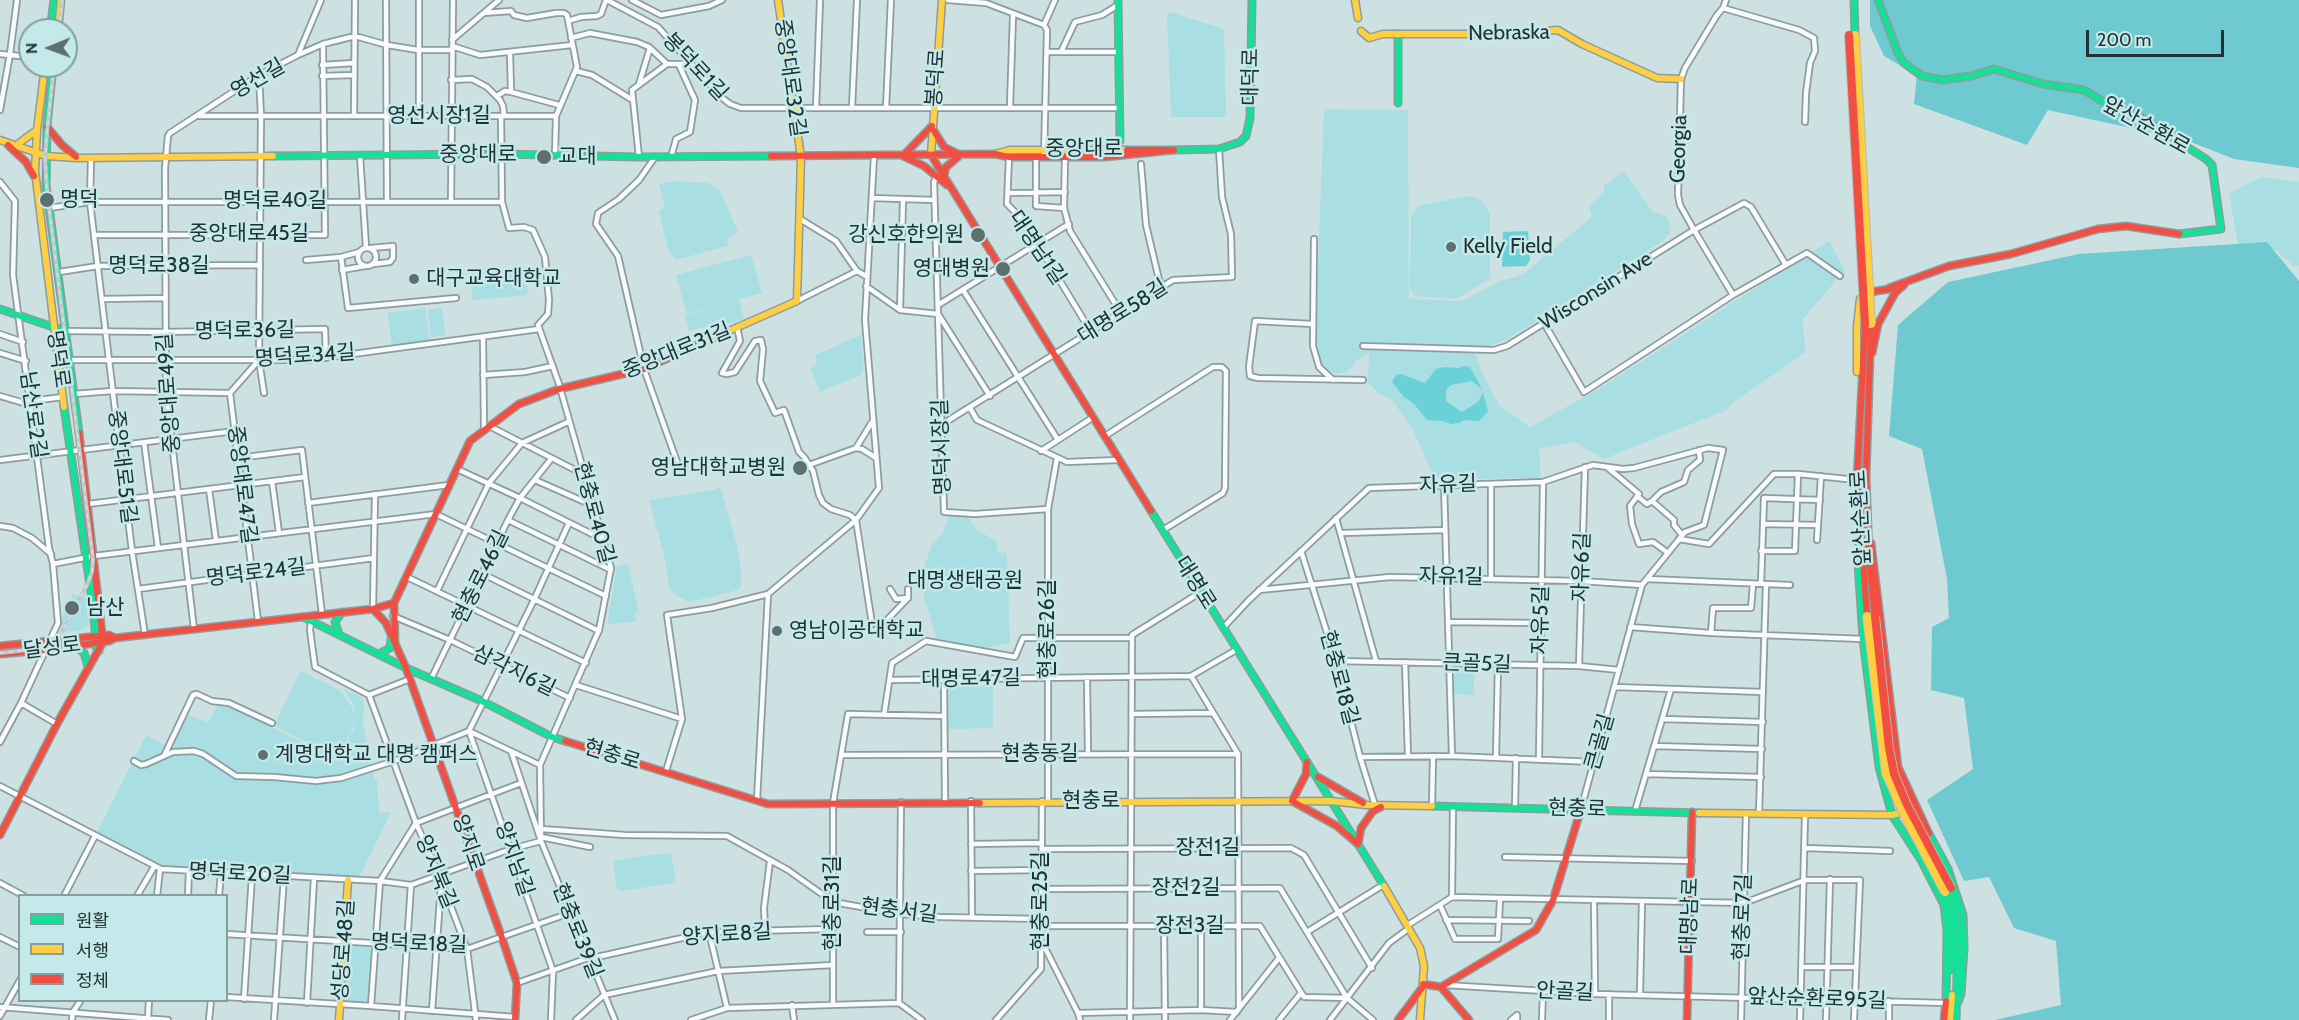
<!DOCTYPE html>
<html>
<head>
<meta charset="utf-8">
<style>
  body { margin:0 }
  #map { position:relative; width:2299px; height:1020px; overflow:hidden; background:#cde1e2; font-family:Cabin,"Noto Sans KR",sans-serif }
  canvas { display:block }
  .legend { position:absolute; left:18px; top:894px; width:210px; height:108px; box-sizing:border-box; background:#c4e9eb; border:2px solid #849fa1; margin:0; padding:8px 10px; list-style:none; font-size:18px; color:#233132 }
  .legend li { display:flex; align-items:center; gap:12px; height:30px }
  .legend b { width:30px; border:2px solid #849fa1 }
  .north { position:absolute; left:18px; top:18px; width:60px; height:60px; box-sizing:border-box; background:#c4e9eb; border:2px solid #849fa1; border-radius:50%; rotate:269deg; font-size:16px; font-weight:700; line-height:24px; text-align:center; color:#233132 }
  .north::after { content:''; display:block; margin:auto; width:21px; height:27px; background:#5e6f70; clip-path:polygon(50% 0,100% 100%,50% 72%,0 100%) }
  .scale { position:absolute; left:2086px; top:30px; width:138px; height:27px; box-sizing:border-box; border:3px solid #233132; border-top:0; padding-left:8px; font-size:18px; line-height:21px; white-space:nowrap; color:#233132; -webkit-text-stroke:4px #c4e9eb; paint-order:stroke }
</style>
</head>
<body>
<div id="map">
<canvas width="2299" height="1020"></canvas>
<ul class="legend">
<li><b style="height:8px;background:#16e098"></b>원활</li>
<li><b style="height:8px;background:#ffcf43"></b>서행</li>
<li><b style="height:8px;background:#f24e42"></b>정체</li>
</ul>
<div class="north">N</div>
<div class="scale">200 m</div>
</div>
<script>
const context = document.querySelector('canvas').getContext('2d');
context.lineJoin = 'round';
function fill(path, color) { context.fillStyle = color; context.fill(path, 'evenodd'); }
const toPath = rows => new Path2D(rows.map(r => 'M' + r).join(''));
function stroke(path, color, width, dash) { context.strokeStyle = color; context.lineWidth = width; context.lineCap = dash ? 'butt' : 'round'; context.setLineDash(dash || []); context.stroke(path); }
function label(font, color, halo, rows, align = 'center') {
  context.font = font + ' Cabin,"Noto Sans KR",sans-serif'; context.lineWidth = 5; context.setLineDash([]); context.textBaseline = 'middle'; context.strokeStyle = halo; context.fillStyle = color; for (const [text, x, y, turn = 0] of rows) {
    context.save(); context.translate(x, y); context.rotate((+turn || 0) * Math.PI / 180); context.textAlign = isNaN(turn) ? turn : align; if (halo) context.strokeText(text, 0, 0); context.fillText(text, 0, 0); context.restore();
  }
}
fill(toPath([
  [1171,12,1224,29,1226,117,1171,117,1167,13],
  [1324,109,1408,110,1409,299,1462,301,1500,281,1522,275,1592,217,1589,206,1604,192,1604,186,1623,171,1653,212,1665,216,1669,221,1670,233,1663,241,1506,340,1489,346,1472,346,1485,379,1499,405,1530,427,1597,390,1829,241,1846,272,1840,276,1802,320,1806,352,1732,403,1727,410,1604,459,1575,442,1539,449,1541,478,1440,479,1431,470,1414,432,1393,401,1380,394,1368,383,1369,352,1356,361,1347,372,1338,374,1329,372,1321,366,1317,358,1317,287],
  [2261,177,2299,182,2299,266,2293,266,2276,250,2239,251,2229,193],
  [674,181,708,183,720,190,738,232,727,239,728,246,676,260,668,250,659,211,665,207,659,184],
  [1471,196,1482,201,1490,214,1490,278,1457,299,1415,296,1410,288,1411,216,1419,205],
  [751,255,762,293,739,299,744,319,721,326,720,323,689,331,685,316,716,306,687,314,676,275],
  [525,267,528,295,473,300,470,273],
  [425,308,430,343,392,348,388,313],
  [442,308,445,336,431,337,428,310],
  [861,335,864,370,859,376,820,392,811,369,817,365,815,355],
  [720,486,736,541,741,567,741,586,738,590,690,602,675,595,669,586,664,554,649,500,714,490],
  [949,515,967,516,978,531,997,541,997,552,1007,553,1010,643,981,649,937,640,924,596,921,575,932,545,942,534],
  [628,564,639,612,635,613,636,622,607,624,617,566],
  [88,592,90,623,83,630,63,632,61,619,73,593,83,598],
  [1450,663,1474,666,1474,695,1451,694],
  [303,672,341,691,352,707,354,717,353,727,345,742,337,746,329,748,317,747,274,726,299,674],
  [993,686,993,728,948,729,949,687],
  [344,689,362,697,364,702,363,726,367,742,356,745,366,756,373,771,374,780,377,780,379,813,391,812,358,880,160,869,95,836,146,735,168,747,184,713,208,723,217,706,229,706,316,749,329,750,346,742,354,729,354,706],
  [667,853,671,854,676,880,674,883,621,891,617,889,613,862,616,860],
  [345,941,374,943,371,1006,340,1005]
]), '#a9dfe3');
fill(toPath([
  [1870,0,2299,0,2299,168,2234,159,2186,140,2048,110,2027,145,1914,104,1917,75,1884,56,1870,26],
  [2267,242,2299,281,2299,1020,1995,1020,2061,1005,2056,941,2014,928,1989,877,1964,881,1927,800,1973,769,1964,698,1931,690,1932,627,1949,618,1947,579,1922,449,1889,436,1898,325,1948,282,2079,254]
]), '#6ecad0');
fill(toPath([
  [1528,231,1530,260,1526,266,1502,267,1503,232],
  [1464,366,1470,367,1482,389,1472,381,1451,385,1446,390,1446,401,1462,412,1478,402,1483,392,1488,411,1479,421,1464,420,1459,423,1451,424,1443,421,1427,420,1414,404,1404,397,1392,382,1396,375,1401,374,1425,383,1436,369,1444,367,1458,368]
]), '#6ad1d8');
const street = toPath([
  [386,0,387,202],
  [607,0,658,27,721,97,730,104,741,108,1120,108],
  [632,0,661,15,709,6,722,0],
  [948,0,986,3,1044,25,1047,30,1044,157],
  [1726,0,1723,8,1717,15,1685,68,1681,79,1678,195,1680,205,1694,230,1733,295],
  [1723,8,1799,30,1814,38,1815,51,1810,63,1806,93,1805,122],
  [484,13,511,11,514,15,527,18,556,13,564,13,567,15,577,67,556,116,555,155],
  [568,21,581,17,597,16,601,14,606,0],
  [1044,25,1055,0],
  [571,38,590,33,637,42,649,47,667,64,692,64],
  [452,40,499,0],
  [452,46,480,55,572,45],
  [1047,52,1119,52],
  [1061,52,1075,22,1102,15,1118,5],
  [0,54,30,57],
  [298,55,323,44,355,36,387,45,418,50,452,50],
  [322,65,354,63],
  [576,71,592,75,631,99],
  [259,75,261,116,259,360,264,393],
  [322,76,354,75],
  [451,80,472,79,487,87,500,100,503,106,504,116],
  [639,84,650,48],
  [511,92,559,105],
  [497,96,505,91,511,92,510,52],
  [1010,107,1013,15],
  [816,108,820,0],
  [852,108,857,0],
  [886,108,891,0],
  [0,110,10,54,17,0],
  [419,115,419,0],
  [199,116,556,116],
  [354,116,355,0],
  [360,156,366,247],
  [639,157,632,90,667,64],
  [655,157,639,180,619,199,598,213,596,224,618,256,644,369,677,462],
  [671,157,676,139,690,132,695,100,679,65],
  [1009,157,1007,204,1018,215,1037,243,1091,332],
  [1036,157,1036,206,1064,208],
  [1065,157,1064,208,1070,231,1121,313],
  [91,158,90,202,132,551,145,635],
  [1141,164,1146,225,1161,288],
  [936,178,934,182,944,512,975,514,1048,509],
  [0,182,15,201,13,275,49,548,53,564,58,623,21,703,0,742],
  [1008,193,1065,192],
  [872,198,934,200],
  [451,201,453,0],
  [49,208,90,202,502,202],
  [800,219,836,241,857,271,866,276],
  [94,235,325,235,323,44],
  [1314,239,1313,346,1319,367,1333,380],
  '358 257a9 9 0 1 1 18 0a9 9 0 1 1-18 0Z',
  [371,248,393,246,393,258,390,262,374,264],
  [341,257,348,308,456,298],
  [306,260,341,257,359,252],
  [342,270,365,266],
  [59,272,98,266,260,265],
  [866,286,900,310,938,314,990,396],
  [963,290,1058,440],
  [102,299,165,298],
  [797,301,857,271],
  [938,305,1069,224],
  [900,310,903,200],
  [1544,323,1584,392,1733,295,1807,253,1840,276],
  [1312,324,1255,321,1249,367,1250,376,1258,378,1363,380],
  [737,327,740,341,722,373,727,374,735,372,755,341,761,340,763,349,760,381,775,413,784,410,799,452,804,457,813,471,819,495,823,503,831,509,850,515,856,520,872,624,886,621,908,598,908,589],
  [65,331,165,332,325,329,326,358],
  [0,334,23,342],
  [483,337,484,430],
  [1363,346,1494,350,1507,346,1694,230,1744,203,1751,207,1786,265],
  [0,353,26,361],
  [69,360,308,360,539,329],
  [483,375,525,372,553,366],
  [74,394,112,391,230,393],
  [0,396,31,405],
  [30,401,63,397],
  [970,408,977,420,1067,462,1118,460],
  [941,425,1173,280,1232,277,1231,234,1222,197,1219,149],
  [489,426,585,475],
  [1105,436,1213,367,1222,367,1226,371,1225,488,1223,493,1163,530],
  [144,442,158,548],
  [856,448,862,449,876,458],
  [1041,451,1092,418],
  [238,458,302,450,322,614],
  [0,460,235,431],
  [809,465,856,448,872,422],
  [1608,468,1639,494,1630,506,1632,524,1639,544,1653,542,1668,553],
  [457,469,520,498,604,540],
  [535,480,594,506],
  [272,481,279,533],
  [1491,484,1491,577],
  [1444,485,1452,756],
  [209,489,216,541],
  [1637,496,1647,504,1652,501],
  [308,503,449,485],
  [88,504,305,477],
  [1336,518,1376,661],
  [508,520,611,570],
  [1763,524,1818,525],
  [0,526,13,528,32,538,51,554],
  [1342,533,1445,530],
  [1682,535,1674,525,1674,520,1652,501,1661,492,1684,482,1688,470,1700,460,1699,450],
  [1679,539,1709,544,1774,474,1798,474,1857,480],
  [1817,540,1821,476],
  [1301,551,1336,661,1360,757,1375,805],
  [1761,551,1795,551,1798,474],
  [53,564,94,556,436,514,606,596],
  [483,574,599,631],
  [407,577,586,663],
  [1647,579,1790,585],
  [1761,584,1764,498,1820,500],
  [138,589,374,558],
  [890,589,896,599,908,598],
  [1259,590,1390,577,1581,581,1642,585],
  [437,591,489,483,522,443,568,422],
  [373,609,375,494],
  [393,616,450,640,570,698],
  [258,621,230,393,259,360],
  [311,621,310,630,315,667,369,695,416,823,439,875,467,949,476,1020],
  [1449,622,1541,623],
  [1630,627,1711,633,1863,639],
  [1223,628,1249,600,1369,488,1543,482,1593,465,1623,469,1634,468,1708,448,1723,450,1704,525,1685,532,1642,585,1581,809],
  [194,629,166,392,165,168,168,136,170,133,259,75,298,55,321,0],
  [1711,633,1713,608,1751,608,1753,584],
  [1336,661,1579,666,1619,670],
  [1405,662,1408,756],
  [1579,666,1585,467],
  [1191,676,1238,754,1239,1009],
  [432,677,508,520,520,498,551,459],
  [1087,677,1088,754],
  [944,679,945,802],
  [890,680,1191,676,1236,650],
  [576,685,682,719],
  [1615,687,1763,692],
  [369,695,410,679],
  [21,703,57,724],
  [1132,714,1213,713],
  [884,715,892,663,926,641,1015,657,1023,638,1132,638],
  [1663,719,1763,722],
  [1654,746,1762,749],
  [511,751,541,841,615,1020],
  [841,755,1238,754],
  [164,756,193,695,197,694,212,701,229,703,272,723],
  [1360,757,1452,756,1594,762],
  [1496,757,1498,665],
  [1539,758,1543,482],
  [134,761,141,765,146,764,173,752,194,751,203,754,236,776,274,777,316,781,341,778,394,761,469,731,540,765],
  [666,771,682,719,667,615,712,608,768,594,856,520,879,488,865,320,874,156],
  [1646,774,1761,777],
  [0,786,161,869,380,881,411,885,511,849,541,841,540,765,599,630,611,568,559,384,538,325,548,314,549,300,545,257,533,230,524,227,509,228,502,202,501,116],
  [757,800,768,594],
  [971,801,972,918],
  [1048,801,1048,509,1057,458],
  [1432,806,1433,756],
  [1515,808,1516,758],
  [1635,811,1671,689],
  [1759,814,1766,584],
  [541,829,625,835,727,836,788,870,833,902,901,914,940,917,1041,919],
  [541,837,590,847],
  [971,844,1042,843],
  [1805,848,1890,851],
  [1042,849,1291,848,1304,855,1372,968],
  [1505,857,1692,861],
  [971,871,1042,870],
  [0,883,24,896],
  [1042,889,1280,888,1347,998,1373,1020],
  [64,896,95,836],
  [137,896,154,867],
  [157,896,160,869],
  [188,896,189,871],
  [219,896,221,873],
  [1452,897,1453,806],
  [1594,901,1595,994],
  [1440,905,1455,939,1498,939,1500,899],
  [1446,920,1529,921],
  [1408,925,1452,897,1744,903,1805,880,1860,880,1854,1020],
  [1041,926,1260,926,1304,997,1347,998],
  [1164,926,1165,1020],
  [1201,926,1201,1010],
  [765,931,764,908,770,861],
  [709,932,727,1008],
  [867,932,901,932],
  [1307,932,1383,885],
  [226,934,467,949,570,913],
  [0,937,20,947],
  [1042,942,1078,1013,1080,1020],
  [588,959,709,932,832,929],
  [1802,967,1855,967],
  [517,983,588,958],
  [1445,985,1595,994,1946,1003],
  [1640,994,1642,902],
  [226,997,371,1006,515,1017],
  [244,999,252,876],
  [1889,1001,1889,1020],
  [307,1003,314,878],
  [899,1003,901,802],
  [833,1004,833,803,848,714,944,716],
  [792,1005,794,1020],
  [371,1006,380,881,416,823,521,783],
  [0,1007,168,1020],
  [432,1011,441,885],
  [1078,1013,1201,1010,1237,1012],
  [0,1016,20,980],
  [148,1018,149,1000],
  [72,1020,73,1012,81,1000],
  [209,1020,211,1000],
  [274,1020,284,877],
  [402,1020,411,885],
  [551,1020,553,971,469,731,534,600,569,523],
  [576,1020,604,995,718,971,833,965],
  [691,1020,727,1008,899,1003,922,1020],
  [996,1020,1041,969,1042,801],
  [1130,1020,1132,635,1201,592],
  [1230,1020,1279,958],
  [1279,1020,1301,993],
  [1330,1020,1389,943,1408,929],
  [1511,1020,1517,1015,1517,1020],
  [1542,1020,1543,991],
  [1609,1020,1609,994],
  [1741,1020,1746,814],
  [1800,1020,1805,815],
  [1826,1020,1830,879]
]);
const fast = toPath([
  [1118,0,1120,141],
  [1854,0,1855,35],
  [1878,0,1898,53,1904,63,1922,76,1943,80,1971,76,1994,69,2043,84,2084,90,2112,107,2138,116,2206,159,2212,165,2221,229,2179,234],
  [50,30,54,0],
  [1398,34,1398,103],
  [53,66,47,125,46,185,79,433],
  [1174,150,1219,149,1240,142,1246,136,1250,118,1252,0],
  [273,156,500,154,639,157,771,156],
  [0,309,65,331],
  [64,407,94,613,96,647,99,651],
  [1151,511,1384,886],
  [1859,544,1858,562,1863,639,1879,767,1892,815,1921,860,1944,905,1947,931,1946,1003],
  [303,617,406,668,482,701,552,737,565,741],
  [339,634,335,622,342,612],
  [75,646,84,653,88,667],
  [379,654,390,648,391,639],
  [1432,806,1699,813],
  [1929,834,1948,869,1963,915,1964,947,1961,994,1958,1002],
  [1951,888,1958,931,1956,1020],
  [1945,892,1950,911,1953,947],
  [1950,970,1953,950]
]);
const slow = toPath([
  [1355,0,1358,18],
  [58,30,61,0],
  [1361,31,1369,38,1383,34,1505,34,1558,30,1582,44,1657,78,1681,79],
  [45,66,37,130,35,171,64,407],
  [0,140,46,156,77,158,273,156],
  [15,146,37,130],
  [995,154,1010,150,1127,150],
  [931,155,942,0],
  [697,345,797,301,801,157,778,0],
  [1857,372,1857,327,1860,299],
  [980,803,1331,801,1367,805,1432,806],
  [1699,813,1892,815,1916,809],
  [1384,886,1420,948,1424,966,1420,1020],
  [339,1020,348,880],
  [1950,1020,1952,995]
]);
const jam = toPath([
  [932,126,903,156,924,166,947,185],
  [47,127,62,145,76,157],
  [934,131,944,147,958,154],
  [8,145,26,162,34,176],
  [931,155,1151,511],
  [771,156,995,154,1009,157,1105,157,1174,150,1127,150],
  [944,176,946,167,958,157],
  [1889,288,1949,266,2011,254,2098,229,2126,226,2179,234],
  [1866,296,1876,291,1890,289],
  [1865,324,1857,480,1867,616],
  [1871,324,1866,477,1869,559,1875,616],
  [1872,353,1878,324,1895,293,1904,285],
  [1871,543,1898,767,1929,834],
  [373,609,386,623,406,668,502,938,517,983,515,1020],
  [395,643,394,603,470,441,519,404,559,389,644,369,697,345],
  [0,646,109,635,115,638],
  [0,654,45,650,109,641,115,638,373,609,394,603],
  [565,741,768,804,980,803],
  [1307,762,1306,774,1292,801,1337,826,1358,844,1361,828,1373,811,1381,807],
  [1318,777,1363,803],
  [0,835,58,722,103,642,79,433],
  [1423,984,1441,987,1536,930,1553,900,1581,809],
  [1441,987,1469,1020],
  [1398,1020,1422,988],
  [1687,1020,1692,812],
  [1944,1020,1946,1001]
]);
stroke(street, '#8d9c9d', 8);
stroke(fast, '#8d9c9d', 9);
stroke(slow, '#8d9c9d', 9);
stroke(jam, '#8d9c9d', 9);
stroke(street, '#f8fafb', 4.5);
stroke(fast, '#16e098', 6);
stroke(slow, '#ffcf43', 6);
stroke(jam, '#f24e42', 6);
const rail = toPath([
  [59,30,62,0],
  [0,653,36,649,47,645,60,635,87,585,92,572,93,559,47,191,45,159,47,132,54,66]
]);
stroke(rail, '#c2c8c8', 4);
stroke(rail, '#c4e9eb', 1.5, [4.5]);
const slowBridge = toPath([
  [1855,35,1871,324],
  [1867,616,1886,773,1904,814,1945,892]
]);
const jamBridge = toPath([
  [1849,35,1865,324],
  [1875,616,1889,748,1894,774,1907,805,1951,888]
]);
stroke(slowBridge, '#b1bcbc', 10, []);
stroke(jamBridge, '#b1bcbc', 10, []);
stroke(slowBridge, '#ffcf43', 8);
stroke(jamBridge, '#f24e42', 8);
for (const [x, y, r, color] of [
  [544,157,8,"#5e6f70"],
  [47,200,8,"#5e6f70"],
  [978,235,8,"#5e6f70"],
  [1451,247,6,"#5e6f70"],
  [1003,269,8,"#5e6f70"],
  [414,279,6,"#5e6f70"],
  [800,468,8,"#5e6f70"],
  [72,608,8,"#5e6f70"],
  [777,631,6,"#5e6f70"],
  [263,755,6,"#5e6f70"]
]) { const dot = new Path2D(); dot.arc(x, y, r, 0, 2 * Math.PI); context.fillStyle = color; context.fill(dot); stroke(dot, '#c4e9eb', 2); }
label('21px', '#233132', '#c4e9eb', [
  ["Nebraska",1509,33,-1],
  ["봉덕로1길",695,67,47],
  ["대덕로",1251,77,-89],
  ["중앙대로32길",790,78,82],
  ["봉덕로",936,78,-86],
  ["영선길",258,79,-30],
  ["영선시장1길",439,116],
  ["앞산순환로",2146,126,29],
  ["중앙대로",1084,149],
  ["Georgia",1679,149,-88],
  ["중앙대로",478,155],
  ["명덕로40길",275,201],
  ["중앙대로45길",249,234],
  ["대명남1길",1037,248,56],
  ["명덕로38길",159,266],
  ["Wisconsin Ave",1596,291,-32],
  ["대명로58길",1123,312,-32],
  ["명덕로36길",245,331,-1],
  ["중앙대로31길",677,351,-22],
  ["명덕로34길",305,356,-4],
  ["명덕로",58,359,82],
  ["중앙대로49길",169,393,-94],
  ["남산로2길",33,415,82],
  ["명덕시장길",942,447,-92],
  ["중앙대로51길",122,467,83],
  ["중앙대로47길",242,485,83],
  ["자유길",1448,485,-2],
  ["현충로40길",594,513,75],
  ["앞산순환로",1861,518,-93],
  ["자유6길",1582,567,-88],
  ["명덕로24길",256,573,-7],
  ["현충로46길",481,577,-64],
  ["자유1길",1451,577,1],
  ["대명로",1195,583,58],
  ["자유5길",1541,620,-89],
  ["현충로26길",1048,629,-90],
  ["달성로",52,648,-7],
  ["큰골5길",1477,664,2],
  ["삼각지6길",514,671,26],
  ["현충로18길",1339,678,75],
  ["대명로47길",971,679,-1],
  ["큰골길",1600,742,-74],
  ["현충동길",1040,754],
  ["현충로",612,755,17],
  ["현충로",1091,801],
  ["현충로",1577,809,2],
  ["양지로",468,843,71],
  ["장전1길",1208,848],
  ["양지남길",514,859,71],
  ["양지북길",436,872,68],
  ["명덕로20길",240,874,3],
  ["장전2길",1186,888],
  ["현충로25길",1041,901,-90],
  ["현충로31길",833,903,-90],
  ["현충서길",899,911,7],
  ["대명남로",1690,916,-88],
  ["현충로7길",1743,917,-88],
  ["장전3길",1190,926],
  ["현충로39길",577,931,68],
  ["양지로8길",727,935,-4],
  ["명덕로18길",419,944,2],
  ["성당로48길",344,950,-86],
  ["안골길",1565,992,3],
  ["앞산순환로95길",1817,999,2]
]);
label('21px', '#233132', '#c4e9eb', [
  ["교대",558,157],
  ["명덕",60,200],
  ["강신호한의원",964,235,"right"],
  ["Kelly Field",1463,247],
  ["영대병원",990,269,"right"],
  ["대구교육대학교",426,279],
  ["영남대학교병원",786,468,"right"],
  ["남산",86,608],
  ["영남이공대학교",789,631],
  ["계명대학교 대명 캠퍼스",275,755]
], 'left');
label('21px', '#182f30', '#c4e9eb', [
  ["대명생태공원",965,581]
]);
</script>
</body>
</html>
